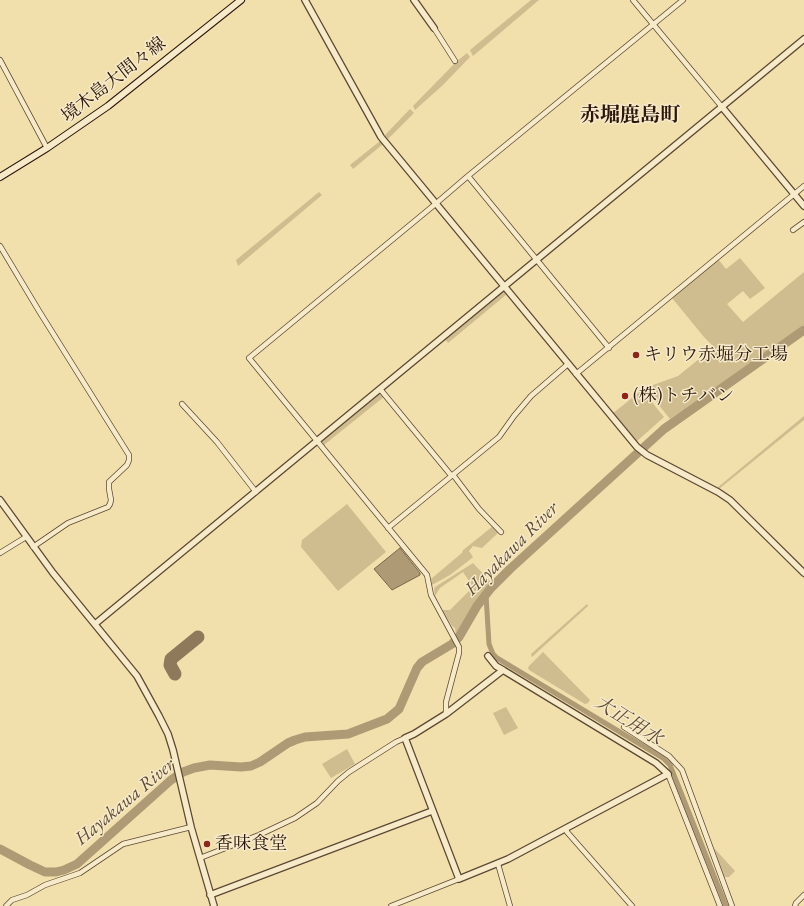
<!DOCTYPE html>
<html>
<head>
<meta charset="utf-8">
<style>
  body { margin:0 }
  canvas { display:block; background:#f1dfac }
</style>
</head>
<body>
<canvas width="804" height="906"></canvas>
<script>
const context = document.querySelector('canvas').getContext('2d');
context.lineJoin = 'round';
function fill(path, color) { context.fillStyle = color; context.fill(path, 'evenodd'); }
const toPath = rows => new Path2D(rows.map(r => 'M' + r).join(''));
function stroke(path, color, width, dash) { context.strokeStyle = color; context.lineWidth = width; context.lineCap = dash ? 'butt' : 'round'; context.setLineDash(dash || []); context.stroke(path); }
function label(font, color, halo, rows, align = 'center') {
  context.font = font + ' "EB Garamond","Noto Serif JP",serif'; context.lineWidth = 3; context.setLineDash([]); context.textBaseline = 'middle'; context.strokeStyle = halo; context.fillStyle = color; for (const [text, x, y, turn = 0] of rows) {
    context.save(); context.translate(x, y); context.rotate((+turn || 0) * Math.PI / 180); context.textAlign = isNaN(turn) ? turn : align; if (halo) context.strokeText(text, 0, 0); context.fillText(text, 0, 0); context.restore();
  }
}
fill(toPath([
  [531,0,539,0,473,56,470,50],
  [467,53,470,57,443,85,415,110,413,106,457,61],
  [410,109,414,113,388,139,385,135],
  [380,141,383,144,353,169,350,165],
  [319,192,322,195,238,266,236,260],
  [740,258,765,288,750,299,743,291,727,304,743,322,804,272,804,325,670,419,645,388,678,376,714,347,704,337,672,298,718,259,726,269],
  [504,291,507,294,448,343,445,339],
  [642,390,664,417,636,442,612,414],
  [382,392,385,396,324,445,321,442],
  [804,416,804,420,719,489,717,488],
  [347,504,386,552,338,591,301,547,302,540],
  [493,526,499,532,482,548,473,546,469,551,473,557,467,562,450,575,432,585,431,579,463,552,462,551],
  [473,563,491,582,473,605,465,622,456,635,455,628,452,626,442,610,450,610,473,587,463,572,440,588,435,596,434,590,435,587],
  [587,604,588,606,532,657,531,654],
  [543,652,590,700,588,703,585,704,529,670,528,668,529,666],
  [506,707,518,728,504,735,493,713],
  [347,749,355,764,331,778,322,764],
  [714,848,735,871,729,877,724,877]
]), '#cfbd90');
const water = toPath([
  [400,548,420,573,420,575,392,590,374,569,400,548]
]);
fill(water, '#ae9b75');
stroke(water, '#7a664a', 1);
stroke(toPath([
  [486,595,489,644,493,654,497,658,663,758,670,765,726,906]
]), '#ae9b75', 5);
stroke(toPath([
  [0,849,30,865,45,872,56,872,64,870,77,864,171,780,183,772,194,768,210,765,241,767,251,766,260,762,288,743,295,740,305,737,348,734,387,719,399,709,417,668,422,662,452,644,459,637,477,606,491,588,510,569,664,429,804,330]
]), '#ae9b75', 9);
stroke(toPath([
  [175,674,170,665,171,659,198,637]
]), '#8e7a5b', 13);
const minor = toPath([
  [633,0,722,107],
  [434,28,455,61],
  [0,60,47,148],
  [468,176,609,348],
  [793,230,804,222],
  [0,246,39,311,129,455,129,460,127,465,109,482,109,489,111,500,110,504,108,507,68,523,33,547],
  [576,374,804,186],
  [380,389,450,474,454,476,479,509,501,532],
  [182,404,217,442,256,492],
  [388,528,499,437,514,416,531,396,568,364],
  [0,553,26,537],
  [446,714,446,702,459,653,459,647,431,595,427,575,249,358,433,206,468,176,683,0],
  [624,727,669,756,682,770,732,906],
  [668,774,720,906],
  [566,828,567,832,632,906],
  [200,858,259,835,295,818,317,803,338,781,349,772,396,742,405,738],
  [498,864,510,906],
  [6,906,12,900,27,895,45,885,80,873,123,844,191,827],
  [391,906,459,879],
  [795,906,796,903,804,895]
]);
const tertiary = toPath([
  [305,0,381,137,637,447,647,455,718,492,730,500,804,573],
  [414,0,434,28],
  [722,107,804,206],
  [0,500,53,573,137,676,159,716,168,734,173,750,191,827,214,906],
  [95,624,804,39],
  [488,656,496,666,503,670],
  [503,670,656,763,668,774,508,859,459,879,405,738,414,734,446,714,503,670],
  [210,895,432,811]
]);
const secondary = toPath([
  [0,177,47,148,108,106,241,0]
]);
stroke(minor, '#5c4832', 6);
stroke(tertiary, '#5c4832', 8);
stroke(secondary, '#2b160a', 8);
stroke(minor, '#f6eac9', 4.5);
stroke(tertiary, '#f6eac9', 5.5);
stroke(secondary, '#f6eac9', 6);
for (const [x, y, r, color] of [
  [636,355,4,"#8f2418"],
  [625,396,4,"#8f2418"],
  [207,844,4,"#8f2418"]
]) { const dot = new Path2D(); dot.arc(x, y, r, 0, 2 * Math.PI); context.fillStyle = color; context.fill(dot); stroke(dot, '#f6eac9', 1.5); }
label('18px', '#2b160a', '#f6eac9', [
  ["境木島大間々線",114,80,-38]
]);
label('18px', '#2b160a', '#f6eac9', [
  ["キリウ赤堀分工場",644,355],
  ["(株)トチバン",633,396],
  ["香味食堂",215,844]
], 'left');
label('italic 19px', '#5f4b35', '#f6eac9', [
  ["Hayakawa River",512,549,-45],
  ["大正用水",628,721,32],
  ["Hayakawa River",125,802,-40]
]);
label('bold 20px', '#2b160a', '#f6eac9', [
  ["赤堀鹿島町",630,116]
]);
</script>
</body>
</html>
